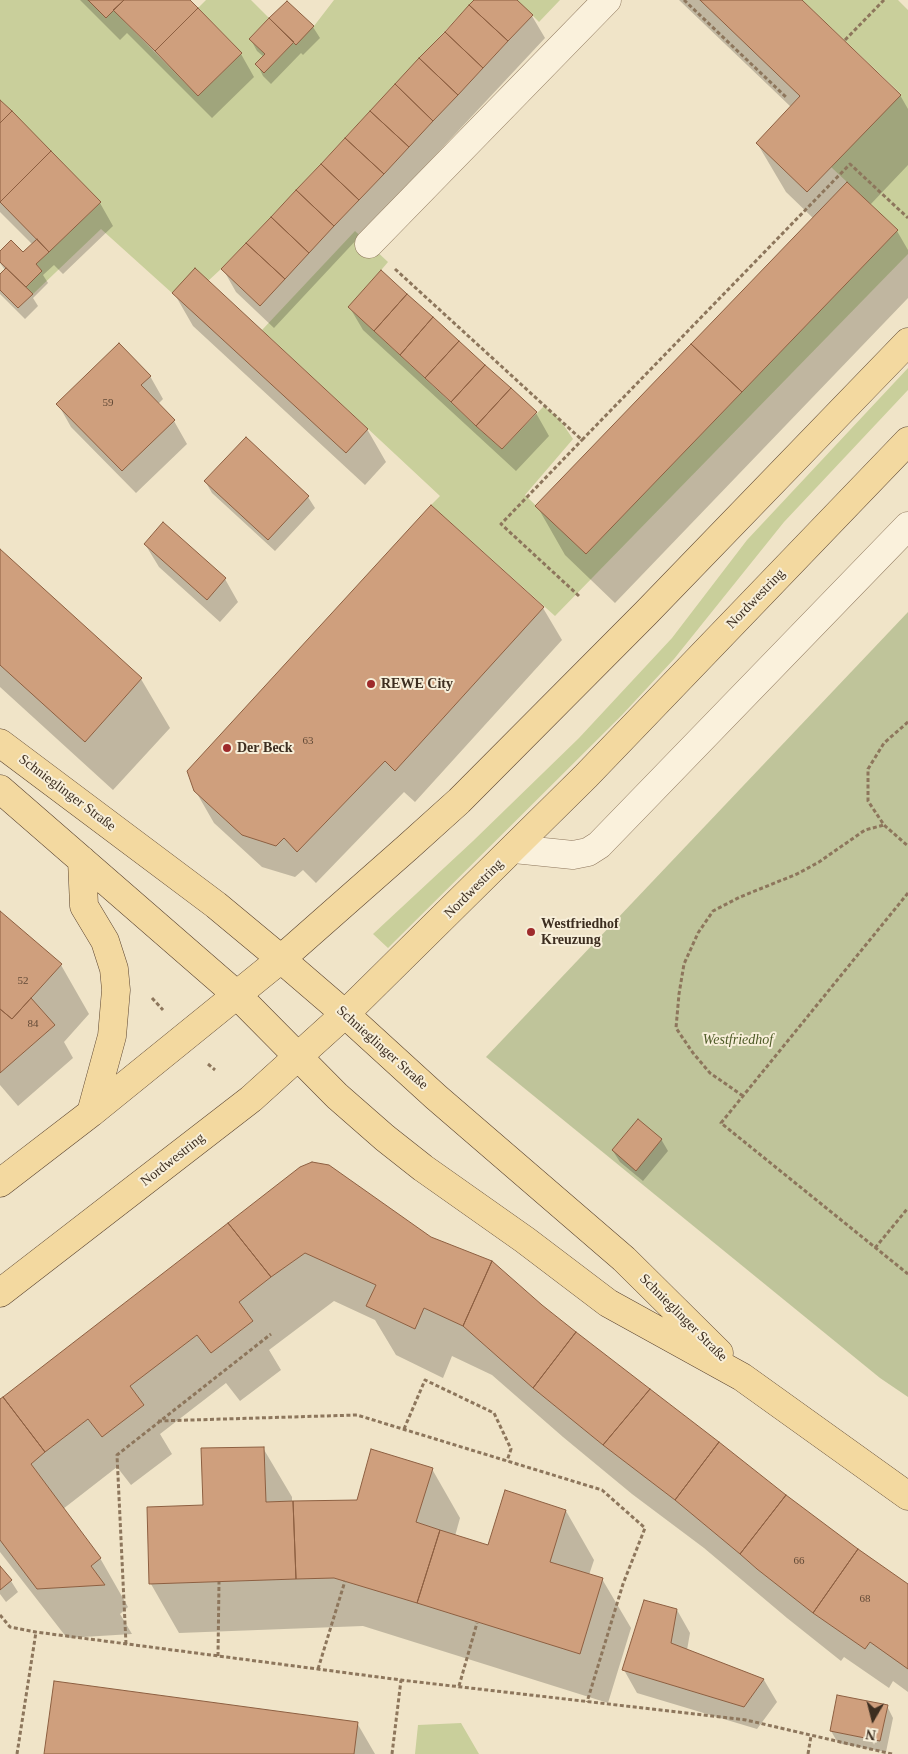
<!DOCTYPE html>
<html>
<head>
<meta charset="utf-8">
<style>
  body { margin:0 }
  #map { position:relative; width:908px; height:1754px; overflow:hidden; background:#f0e4c8; font-family:Georgia,serif }
  canvas { display:block }
  .north { position:absolute; left:848px; top:1694px; width:50px; height:50px; -webkit-text-stroke:4px #f7eed8; paint-order:stroke; rotate:188deg; font-size:14px; font-weight:700; line-height:20px; text-align:center; color:#3d2e20 }
  .north::after { content:''; display:block; margin:auto; width:18px; height:22px; background:#3d2e20; clip-path:polygon(50% 0,100% 100%,50% 72%,0 100%) }
</style>
</head>
<body>
<div id="map">
<canvas width="908" height="1754"></canvas>
<div class="north">N</div>
</div>
<script>
const context = document.querySelector('canvas').getContext('2d');
context.lineJoin = 'round';
function fill(path, color) { context.fillStyle = color; context.fill(path, 'evenodd'); }
const toPath = rows => new Path2D(rows.map(r => 'M' + r).join(''));
function stroke(path, color, width, dash) { context.strokeStyle = color; context.lineWidth = width; context.lineCap = dash ? 'butt' : 'round'; context.setLineDash(dash || []); context.stroke(path); }
function label(font, color, halo, rows, align = 'center') {
  context.font = font + ' Georgia,serif'; context.lineWidth = 4; context.setLineDash([]); context.textBaseline = 'middle'; context.strokeStyle = halo; context.fillStyle = color; for (const [text, x, y, turn = 0] of rows) {
    context.save(); context.translate(x, y); context.rotate((+turn || 0) * Math.PI / 180); context.textAlign = isNaN(turn) ? turn : align; if (halo) context.strokeText(text, 0, 0); context.fillText(text, 0, 0); context.restore();
  }
}
fill(toPath([
  [0,0,88,0,113,10,198,96,242,53,198,8,206,0,251,0,269,18,249,39,265,54,255,64,264,73,294,42,314,26,334,0,474,0,271,217,221,269,208,281,172,293,101,229,33,294,26,287,42,271,36,264,101,202,0,100],
  [517,0,560,0,539,22],
  [802,0,898,0,908,10,908,254,555,616,431,505,440,496,262,330,355,231,388,262,349,308,476,426,502,449,544,406,560,420,573,439,525,495,586,554,898,230,831,167,901,94],
  [908,368,908,390,784,522,674,659,622,715,388,948,373,934,473,841,579,738,672,638,747,540],
  [461,1723,479,1754,415,1754,418,1725]
]), '#c9cf9b');
fill(toPath([
  [908,612,908,1397,880,1378,486,1057]
]), '#bfc49a');
fill(toPath([
  [80,0,188,0,241,54,254,77,212,118,127,33,120,40],
  [476,0,515,0,532,16,545,38,274,328,236,292,223,269],
  [679,0,800,0,900,95,908,109,908,165,870,205,897,231,908,250,908,298,615,603,565,555,537,506,814,219,786,192,757,143,791,107],
  [313,27,320,38,303,55,301,53,271,84,263,76,257,64,264,57,257,51,251,40],
  [0,101,100,203,113,226,63,274,54,265,43,275,48,283,33,298,38,306,25,319,0,294,0,275,5,270,0,263,0,253,23,254,33,245,0,212],
  [381,272,536,413,549,436,516,471,363,330,350,308],
  [174,293,367,429,386,462,365,485,193,326],
  [150,376,163,399,158,404,174,421,187,444,136,493,71,427,58,404],
  [246,438,308,497,315,508,275,551,212,493,205,481],
  [432,506,543,608,562,640,415,802,404,792,316,883,303,870,295,877,262,867,214,823,195,790],
  [163,524,225,579,238,602,220,622,159,567,145,544],
  [0,550,141,679,170,728,113,790,0,687],
  [0,913,61,965,89,1014,64,1042,73,1058,18,1106,0,1085],
  [661,1139,668,1151,643,1181,620,1162,613,1151],
  [300,1168,431,1238,541,1306,803,1510,908,1585,908,1692,893,1681,889,1688,844,1657,841,1661,787,1618,704,1548,632,1494,563,1437,492,1375,452,1356,443,1378,396,1355,375,1320,334,1301,269,1350,281,1370,240,1401,226,1383,160,1434,172,1454,131,1485,117,1467,63,1509,100,1558,128,1607,120,1614,132,1634,67,1638,0,1552,0,1400],
  [263,1448,292,1497,292,1503,358,1502,432,1469,460,1518,455,1536,489,1546,566,1511,594,1560,589,1575,602,1579,631,1628,608,1703,363,1626,179,1633,151,1584,204,1507],
  [0,1568,11,1581,18,1592,6,1602,0,1594],
  [677,1610,690,1633,687,1650,764,1680,777,1702,757,1729,637,1693,624,1670],
  [887,1706,893,1718,886,1752,838,1743,831,1731],
  [357,1723,375,1754,45,1754]
]), '#0003');
const building = toPath([
  [88,0,124,0,106,18,88,0],
  [124,0,190,0,198,8,155,51,113,10,124,0],
  [474,0,517,0,533,15,508,41,469,5,474,0],
  [700,0,802,0,901,95,807,192,756,143,800,96,700,0],
  [287,1,314,26,296,45,269,18,287,1],
  [469,5,508,41,483,68,445,32,469,5],
  [198,8,242,53,198,96,155,51,198,8],
  [269,18,294,42,264,73,255,64,265,54,249,39,269,18],
  [445,32,483,68,458,95,419,58,445,32],
  [419,58,458,95,433,121,395,84,419,58],
  [395,84,433,121,409,147,370,111,395,84],
  [0,100,12,111,0,123,0,100],
  [12,111,51,151,0,202,0,123,12,111],
  [370,111,409,147,384,174,345,138,370,111],
  [345,138,384,174,359,200,321,164,345,138],
  [51,151,101,202,49,252,0,202,51,151],
  [321,164,359,200,334,226,296,190,321,164],
  [847,182,898,230,742,392,691,344,847,182],
  [296,190,334,226,309,253,271,217,296,190],
  [271,217,309,253,285,279,246,243,271,217],
  [37,239,49,252,36,264,42,271,26,287,0,262,0,251,11,240,23,252,37,239],
  [246,243,285,279,260,306,221,269,246,243],
  [6,268,33,294,18,308,0,290,0,274,6,268],
  [195,268,368,429,346,453,172,293,195,268],
  [381,270,407,294,374,331,348,307,381,270],
  [407,294,433,317,400,355,374,331,407,294],
  [433,317,459,341,425,378,400,355,433,317],
  [459,341,485,365,451,402,425,378,459,341],
  [119,343,151,376,141,385,175,420,122,471,56,404,119,343],
  [691,344,742,392,586,554,535,506,691,344],
  [485,365,511,388,476,426,451,402,485,365],
  [511,388,537,412,502,449,476,426,511,388],
  [246,437,309,496,268,540,204,481,246,437],
  [431,505,544,607,395,771,385,761,297,852,284,838,276,846,242,835,194,791,187,771,431,505],
  [163,522,226,578,207,600,144,544,163,522],
  [0,549,142,678,85,742,0,665,0,549],
  [0,911,62,964,12,1019,0,1009,0,911],
  [31,998,55,1025,0,1073,0,1009,12,1019,31,998],
  [638,1119,662,1139,636,1171,612,1150,638,1119],
  [312,1162,329,1165,431,1237,492,1261,463,1326,424,1308,415,1329,366,1306,376,1285,305,1253,271,1277,228,1223,300,1167,312,1162],
  [228,1223,271,1277,239,1302,253,1321,211,1353,197,1335,130,1386,144,1405,102,1437,88,1419,45,1452,3,1397,228,1223],
  [492,1261,542,1305,576,1332,533,1388,463,1326,492,1261],
  [576,1332,650,1389,603,1445,533,1388,576,1332],
  [650,1389,719,1442,675,1500,603,1445,650,1389],
  [3,1397,45,1452,31,1464,101,1558,91,1566,105,1585,37,1589,0,1540,0,1399,3,1397],
  [719,1442,786,1495,740,1554,675,1500,719,1442],
  [264,1447,266,1502,293,1501,296,1579,149,1584,147,1507,203,1505,201,1448,264,1447],
  [371,1449,433,1468,416,1522,440,1530,417,1603,334,1578,296,1579,293,1501,357,1500,371,1449],
  [505,1490,566,1510,550,1562,603,1578,580,1654,417,1603,440,1530,488,1545,505,1490],
  [786,1495,858,1549,813,1613,757,1569,740,1554,786,1495],
  [858,1549,908,1584,908,1669,870,1642,865,1649,813,1613,858,1549],
  [0,1566,12,1580,0,1590,0,1566],
  [644,1600,677,1609,671,1643,764,1679,744,1707,622,1670,644,1600],
  [54,1681,358,1722,354,1754,44,1754,54,1681],
  [837,1695,888,1705,880,1741,830,1731,837,1695]
]);
fill(building, '#cf9f7d');
stroke(building, '#8d5f41', 1);
const minor = toPath([
  [369,244,607,0],
  [514,849,573,855,588,852,599,845,908,526]
]);
const major = toPath([
  [0,743,216,905,281,959,345,1014,436,1097,624,1259,719,1353],
  [0,789,237,995,337,1096,385,1138,423,1168,525,1240,608,1303,742,1377,908,1496],
  [82,860,84,906,105,941,114,969,116,990,112,1036,91,1113],
  [0,1183,91,1113,281,959,408,847,459,801,646,613,908,342],
  [0,1293,251,1099,345,1014,586,776,908,441]
]);
stroke(minor, '#8d765c', 29);
stroke(major, '#5b4430', 29);
stroke(toPath([
  [684,0,787,98],
  [845,40,884,0],
  [395,269,582,440,850,164,908,218],
  [579,596,501,524,582,440],
  [908,722,884,743,868,769,868,801,884,825,908,846],
  [908,893,721,1123,908,1274],
  [152,998,163,1010],
  [208,1064,215,1070],
  [743,1096,710,1073,693,1053,676,1028,679,994,684,964,698,933,713,911,740,897,797,874,819,862,865,830,884,825],
  [875,1248,908,1208],
  [158,1421,357,1415,602,1490,645,1528,623,1584,587,1702],
  [404,1429,425,1380,494,1413,511,1449,507,1461],
  [0,1615,10,1627,36,1632,401,1680,746,1720,892,1754],
  [126,1644,117,1455,271,1334],
  [218,1656,219,1582],
  [318,1669,345,1581],
  [459,1686,477,1623],
  [17,1754,36,1632],
  [392,1754,401,1680],
  [808,1754,811,1736]
]), '#8d765c', 3, [4, 2.5]);
stroke(minor, '#faf1dc', 28);
stroke(major, '#f3d9a0', 28);
for (const [x, y, r, color] of [
  [371,684,5,"#9e2a2b"],
  [227,748,5,"#9e2a2b"],
  [531,932,5,"#9e2a2b"]
]) { const dot = new Path2D(); dot.arc(x, y, r, 0, 2 * Math.PI); context.fillStyle = color; context.fill(dot); stroke(dot, '#f7eed8', 2); }
label('11px', '#624a37', null, [
  ["59",108,403],
  ["63",308,741],
  ["52",23,981],
  ["84",33,1024],
  ["66",799,1561],
  ["68",865,1599]
]);
label('14px', '#3d2e20', '#f7eed8', [
  ["Nordwestring",756,599,-46],
  ["Schnieglinger Straße",67,793,37],
  ["Nordwestring",474,889,-45],
  ["Schnieglinger Straße",382,1048,42],
  ["Nordwestring",173,1160,-38],
  ["Schnieglinger Straße",683,1318,45]
]);
label('bold 14px', '#3d2e20', '#f7eed8', [
  ["REWE City",381,684],
  ["Der Beck",237,748],
  ["Westfriedhof",541,924],
  ["Kreuzung",541,940]
], 'left');
label('italic 14px', '#4d5a26', '#f7eed8', [
  ["Westfriedhof",738,1040]
]);
</script>
</body>
</html>
